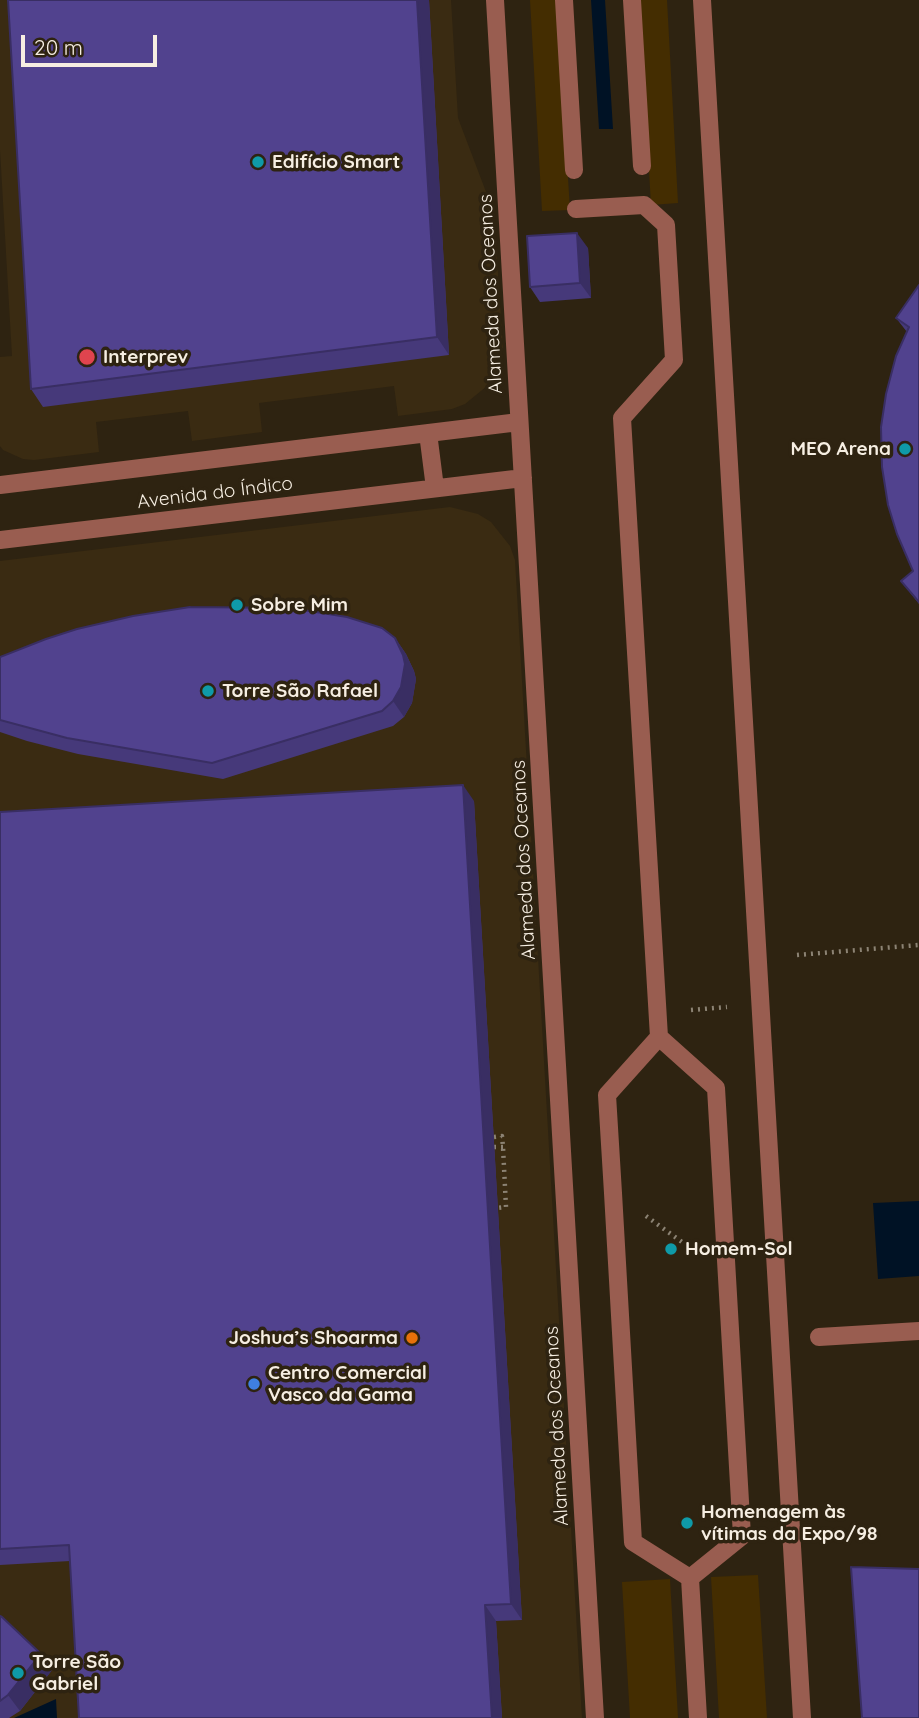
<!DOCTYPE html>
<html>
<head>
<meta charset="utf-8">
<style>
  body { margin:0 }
  #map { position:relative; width:919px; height:1718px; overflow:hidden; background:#2e2311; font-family:Quicksand,sans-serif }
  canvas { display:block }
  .scale { position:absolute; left:21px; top:35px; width:136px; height:32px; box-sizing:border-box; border:4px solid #f6eee2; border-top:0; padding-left:9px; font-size:21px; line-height:24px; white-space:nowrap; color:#f6eee2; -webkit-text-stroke:5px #2e2311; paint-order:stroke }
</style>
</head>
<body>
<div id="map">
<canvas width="919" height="1718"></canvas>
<div class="scale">20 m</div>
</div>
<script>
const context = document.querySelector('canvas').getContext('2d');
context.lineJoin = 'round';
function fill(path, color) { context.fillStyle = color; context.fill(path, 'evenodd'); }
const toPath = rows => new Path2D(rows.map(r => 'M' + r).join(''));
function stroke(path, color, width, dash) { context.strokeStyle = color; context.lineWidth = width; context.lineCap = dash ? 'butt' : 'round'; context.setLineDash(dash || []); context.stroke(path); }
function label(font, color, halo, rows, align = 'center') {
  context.font = font + ' Quicksand,sans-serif'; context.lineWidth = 7; context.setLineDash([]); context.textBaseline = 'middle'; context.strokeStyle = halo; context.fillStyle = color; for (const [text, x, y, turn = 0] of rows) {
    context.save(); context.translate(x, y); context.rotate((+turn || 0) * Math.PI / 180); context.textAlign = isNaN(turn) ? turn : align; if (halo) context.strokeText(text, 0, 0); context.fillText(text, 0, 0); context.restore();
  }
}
fill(toPath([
  [0,0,451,0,458,118,494,213,503,349,497,369,487,386,465,404,452,409,398,416,394,386,259,403,262,432,192,441,188,411,96,422,99,452,34,460,23,459,3,450,0,446,0,357,12,356,0,150],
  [450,507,478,514,491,522,510,546,515,560,582,1718,0,1718,0,561]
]), '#3a2b12');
fill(toPath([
  [530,0,557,0,570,210,542,211],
  [639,0,667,0,678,203,651,205],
  [758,1575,767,1718,719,1718,711,1577],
  [670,1579,678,1718,630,1718,622,1582]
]), '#442d01');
fill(toPath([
  [591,0,605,0,613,129,599,129],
  [919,1201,919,1276,878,1279,873,1203],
  [56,1699,57,1718,14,1718]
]), '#001225');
stroke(toPath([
  [797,955,919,945],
  [691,1010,727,1007],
  [494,1137,502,1136,503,1147,506,1207,497,1208],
  [494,1147,503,1147],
  [646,1216,693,1250]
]), '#8c8374', 4.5, [2, 5]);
stroke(toPath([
  [564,0,574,170],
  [632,0,642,166],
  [576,209,644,205,666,225,674,360,622,418,659,1037,716,1088,742,1536,690,1578,698,1718],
  [659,1037,607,1095,613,1193,633,1542,690,1578],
  [819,1337,919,1331]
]), '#995d50', 18);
stroke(toPath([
  [495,0,595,1718],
  [702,0,802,1718],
  [428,433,435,488],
  [0,485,519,422],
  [0,540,523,478]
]), '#995d50', 18);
fill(toPath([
  [429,0,449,355,43,407,31,389],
  [588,248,591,298,540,302,530,287],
  [919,285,919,604,901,581,913,571,907,332,896,318],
  [395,638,406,654,414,671,416,679,412,703,404,717,393,726,223,779,78,754,27,741,0,732,0,657],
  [474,801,522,1620,496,1621,502,1718,79,1718,70,1561,0,1565,0,812],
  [0,1616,41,1654,52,1670,20,1711,9,1718,0,1718]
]), '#46397a');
fill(toPath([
  [417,0,429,0,449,355,437,337],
  [577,233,588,248,591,298,580,283],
  [395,638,406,654,414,671,416,679,412,703,404,717,393,701],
  [463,785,474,801,522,1620,511,1604],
  [485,1605,496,1621,502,1718,492,1718],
  [41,1654,52,1670,20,1711,8,1695]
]), '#392e63');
const building = toPath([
  [8,0,417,0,437,337,31,389,8,0],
  [577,233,580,283,530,287,527,236,577,233],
  [919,285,919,602,901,581,913,571,897,534,888,505,882,467,881,427,886,394,896,356,909,327,896,318,919,285],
  [190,607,291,608,347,617,382,628,395,638,403,655,405,664,401,687,393,701,382,711,212,763,67,738,0,720,0,657,46,639,77,629,133,616,190,607],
  [463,785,511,1604,485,1605,492,1718,79,1718,69,1545,0,1549,0,812,463,785],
  [851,1567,919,1569,919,1718,862,1718,851,1567],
  [0,1616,2,1617,41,1654,8,1695,0,1701,0,1616]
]);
fill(building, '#51428e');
stroke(building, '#392e63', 2);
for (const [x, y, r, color] of [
  [258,162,7,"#0f9aa8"],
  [87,357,9,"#e0444e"],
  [905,449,7,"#0f9aa8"],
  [237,605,7,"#0f9aa8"],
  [208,691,7,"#0f9aa8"],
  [671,1249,7,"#0f9aa8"],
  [412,1338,7,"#e8710a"],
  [254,1384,7,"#3f7fe0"],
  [687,1523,7,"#0f9aa8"],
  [18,1673,7,"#0f9aa8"]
]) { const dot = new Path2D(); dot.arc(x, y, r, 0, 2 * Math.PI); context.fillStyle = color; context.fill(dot); stroke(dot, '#2e2311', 2.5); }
label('bold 19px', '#f6eee2', '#2e2311', [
  ["Edifício Smart",272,162],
  ["Interprev",103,357],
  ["MEO Arena",891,449,"right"],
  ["Sobre Mim",251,605],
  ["Torre São Rafael",222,691],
  ["Homem-Sol",685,1249],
  ["Joshua’s Shoarma",398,1338,"right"],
  ["Centro Comercial",268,1373],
  ["Vasco da Gama",268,1395],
  ["Homenagem às",701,1512],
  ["vítimas da Expo/98",701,1534],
  ["Torre São",32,1662],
  ["Gabriel",32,1684]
], 'left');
label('19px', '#f6eee2', '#2e2311', [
  ["Alameda dos Oceanos",491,294,-93],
  ["Avenida do Índico",215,493,-7],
  ["Alameda dos Oceanos",524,860,-93],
  ["Alameda dos Oceanos",557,1426,-93]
]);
</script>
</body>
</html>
